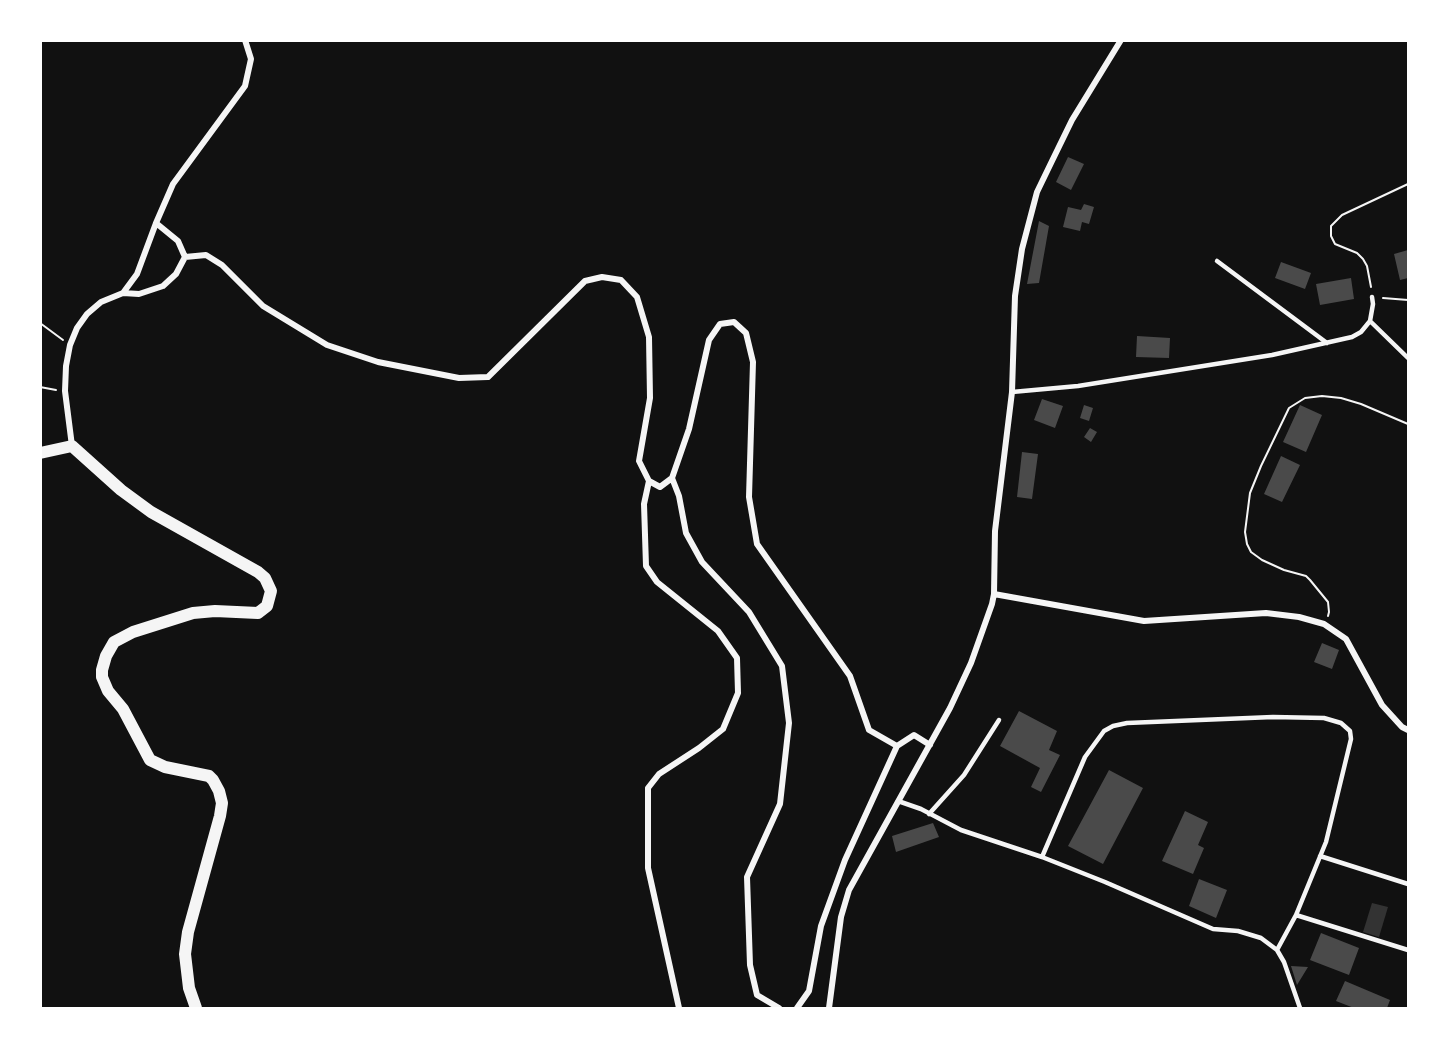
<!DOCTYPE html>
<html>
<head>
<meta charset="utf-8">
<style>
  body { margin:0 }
  #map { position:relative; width:1449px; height:1049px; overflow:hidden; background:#111; font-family:Jost,sans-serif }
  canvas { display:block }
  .frame { position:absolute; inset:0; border:42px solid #fff; pointer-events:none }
</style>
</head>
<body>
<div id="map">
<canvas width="1449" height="1049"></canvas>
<div class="frame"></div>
</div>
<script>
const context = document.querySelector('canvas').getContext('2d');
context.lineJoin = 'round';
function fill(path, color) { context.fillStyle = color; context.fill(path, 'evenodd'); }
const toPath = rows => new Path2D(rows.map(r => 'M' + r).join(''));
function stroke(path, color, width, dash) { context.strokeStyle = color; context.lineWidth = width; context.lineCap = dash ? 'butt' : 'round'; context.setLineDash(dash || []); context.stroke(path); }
fill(toPath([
  [1372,903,1388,907,1379,937,1363,932]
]), '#333');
fill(toPath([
  [1068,157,1084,164,1071,190,1056,182],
  [1084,204,1094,207,1089,224,1082,222,1080,231,1063,227,1068,207,1081,210],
  [1039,221,1049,226,1039,283,1027,284],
  [1408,250,1408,278,1400,280,1394,254],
  [1281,262,1311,273,1305,289,1275,278],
  [1351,278,1354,299,1320,305,1316,284],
  [1137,336,1170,338,1169,358,1136,357],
  [1042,399,1063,406,1055,428,1034,420],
  [1084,405,1093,408,1089,421,1080,418],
  [1300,405,1322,415,1306,452,1283,442],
  [1090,428,1097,432,1091,442,1084,437],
  [1022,452,1038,454,1032,499,1017,497],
  [1281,456,1300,465,1282,502,1264,494],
  [1322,643,1339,650,1332,669,1314,662],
  [1019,711,1057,731,1049,750,1060,755,1041,792,1031,787,1040,768,1000,746],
  [1109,770,1143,788,1103,864,1068,846],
  [1185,811,1208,822,1198,845,1204,848,1193,874,1162,861],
  [933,823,939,837,896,852,892,836],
  [1199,879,1227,890,1216,918,1189,906],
  [1321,933,1359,948,1349,975,1310,960],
  [1291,966,1308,967,1297,985],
  [1345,981,1390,1000,1387,1008,1354,1008,1336,1001]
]), '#4a4a4a');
stroke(toPath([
  [1371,287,1367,266,1363,259,1357,253,1335,244,1331,236,1331,226,1342,215,1408,184],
  [1383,298,1408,300],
  [40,323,63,340],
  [40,387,56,390],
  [1328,616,1329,612,1328,602,1310,580,1306,576,1284,570,1262,560,1251,552,1247,544,1245,532,1250,493,1261,466,1289,408,1305,398,1322,396,1341,398,1361,404,1408,424]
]), '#f5f5f5', 2);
stroke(toPath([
  [1217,261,1327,343],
  [1370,321,1408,358],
  [1012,392,1078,386,1272,355,1352,337,1361,332,1370,321,1373,304,1372,297],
  [898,801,921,809,961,830,1042,857,1105,882,1213,929,1238,931,1261,938,1277,950,1284,962,1300,1008],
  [929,814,964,775,999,720],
  [1320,856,1408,884],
  [1042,857,1085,757,1104,731,1113,726,1127,723,1273,717,1324,718,1341,723,1350,731,1351,739,1326,842,1296,915,1277,950],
  [1296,915,1408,950]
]), '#f5f5f5', 4.5);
stroke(toPath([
  [185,257,206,255,222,265,263,306,327,345,378,362,459,378,488,377,585,281,602,277,621,280,637,297,649,337,650,398,639,461,649,481,660,487,672,478,689,429,709,340,720,324,734,322,746,333,753,362,749,497,757,544,850,676,869,730,897,746],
  [123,293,139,294,163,286,176,274,185,257,178,241,156,223],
  [72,446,65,391,66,366,70,345,77,328,87,314,101,302,123,293,137,274,156,223,173,184,245,86,251,59,245,40],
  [672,478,679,496,686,533,702,562,749,612,782,666,789,723,780,804,747,877,750,965,757,995,779,1008],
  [649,481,644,504,646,566,657,582,718,631,737,658,738,693,723,729,699,748,659,774,648,788,648,868,679,1008],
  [994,594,1144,621,1266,613,1299,617,1324,624,1346,639,1382,705,1402,727,1408,730],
  [797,1008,809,991,821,926,845,860,897,746,914,735,930,745],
  [829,1008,841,917,849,890,950,708,971,663,992,604,994,594,995,531,1012,392,1015,296,1022,249,1037,192,1052,161,1072,120,1121,40]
]), '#f5f5f5', 6);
stroke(toPath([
  [40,453,72,446,121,490,151,512,258,572,265,578,271,591,267,606,258,613,215,611,193,613,133,632,114,642,106,656,102,670,102,677,108,691,123,709,150,760,165,767,209,776,213,780,219,791,222,803,220,816,188,932,185,954,189,988,196,1008]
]), '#f5f5f5', 12);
</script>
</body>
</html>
